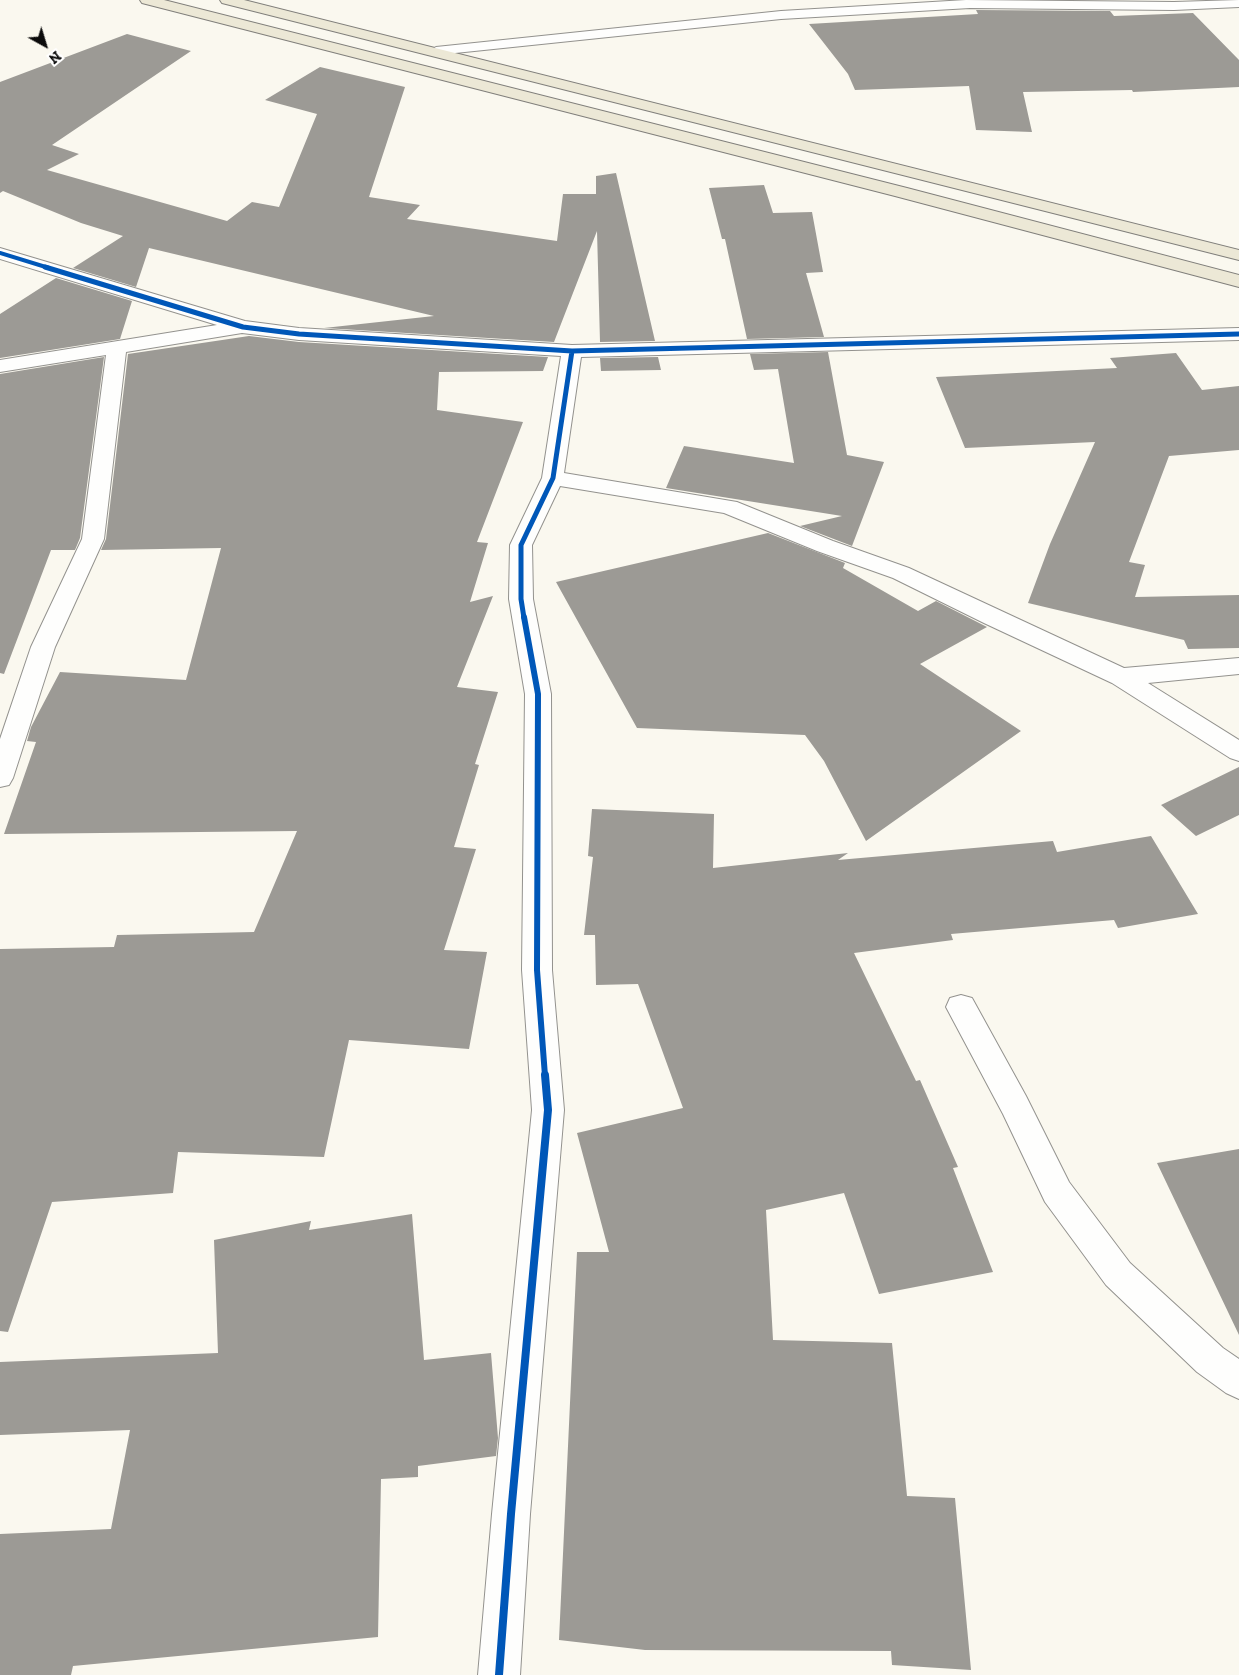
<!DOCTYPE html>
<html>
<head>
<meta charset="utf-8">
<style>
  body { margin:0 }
  #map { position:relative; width:1239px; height:1675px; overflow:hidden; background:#faf8ef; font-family:"Zilla Slab",serif }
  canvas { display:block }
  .north { position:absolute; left:20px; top:20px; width:50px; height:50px; -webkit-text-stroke:4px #fff; paint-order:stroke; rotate:141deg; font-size:14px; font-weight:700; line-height:20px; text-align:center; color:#0b0b0b }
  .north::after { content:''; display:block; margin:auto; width:18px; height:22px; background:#0b0b0b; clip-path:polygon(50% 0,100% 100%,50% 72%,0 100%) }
</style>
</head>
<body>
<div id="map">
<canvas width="1239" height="1675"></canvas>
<div class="north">N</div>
</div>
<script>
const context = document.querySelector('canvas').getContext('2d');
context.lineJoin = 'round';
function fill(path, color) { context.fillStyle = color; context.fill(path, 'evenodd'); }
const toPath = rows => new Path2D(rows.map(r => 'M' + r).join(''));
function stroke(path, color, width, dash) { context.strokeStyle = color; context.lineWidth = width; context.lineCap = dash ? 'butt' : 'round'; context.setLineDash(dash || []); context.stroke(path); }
fill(toPath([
  [976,10,1110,11,1114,16,1193,13,1239,60,1239,87,1133,92,1132,90,1023,92,1032,132,976,130,969,86,855,90,848,74,809,24,978,14],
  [127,34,191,51,52,145,79,154,47,170,227,221,252,202,279,207,317,114,265,100,320,67,405,87,369,197,420,205,407,219,557,241,563,194,596,194,596,176,616,173,655,341,600,342,597,231,554,342,324,328,434,316,149,248,136,287,73,268,123,236,81,223,3,191,0,193,0,82],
  [764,185,773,213,812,212,823,272,806,273,824,337,747,339,725,239,722,239,709,188],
  [56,278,132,301,120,339,0,358,0,314],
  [249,336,299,342,548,357,543,371,439,372,437,410,523,422,477,542,488,543,470,602,493,596,457,687,498,692,475,764,479,765,454,847,476,849,444,950,487,952,469,1049,349,1040,324,1157,178,1152,173,1193,52,1202,8,1332,0,1331,0,949,114,947,117,935,254,932,297,831,4,834,36,742,27,741,31,727,60,672,186,680,221,548,101,550,106,539,128,354],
  [828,352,847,455,884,462,852,546,800,526,842,516,666,488,684,446,794,463,778,369,754,370,750,354],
  [1176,353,1202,390,1239,386,1239,450,1169,456,1129,562,1145,565,1135,597,1239,595,1239,648,1188,649,1184,640,1028,603,1050,544,1095,442,965,448,936,377,1117,368,1110,358],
  [104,357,80,538,75,550,51,550,4,674,0,673,0,374],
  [658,357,661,370,601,371,600,358],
  [768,533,845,563,843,568,918,611,936,601,987,627,920,664,1021,731,866,841,824,761,805,735,637,728,556,582],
  [1239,767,1239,815,1196,836,1161,805],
  [592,809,714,814,713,868,848,853,838,860,1053,841,1057,852,1151,836,1198,914,1118,928,1114,920,951,934,953,940,854,953,916,1081,920,1080,958,1167,953,1168,993,1272,879,1294,844,1193,766,1210,773,1340,892,1343,907,1496,955,1498,971,1670,892,1665,891,1651,645,1650,559,1640,577,1252,609,1252,577,1133,683,1108,638,984,596,985,595,935,584,935,593,857,588,856],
  [1239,1149,1239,1335,1157,1163],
  [412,1214,424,1360,491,1353,498,1438,496,1456,418,1466,418,1477,381,1479,378,1637,73,1666,71,1675,0,1675,0,1534,111,1529,130,1430,0,1435,0,1362,218,1353,214,1240,311,1221,309,1230]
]), '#9c9a95');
const minor = toPath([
  [966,0,1174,2,1239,0,1239,7,1174,10,970,8,781,19,436,55,429,51,436,47,781,11,966,0],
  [0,248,245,321,299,328,572,345,1239,328,1239,340,581,357,564,473,737,502,833,541,909,568,1124,668,1239,658,1239,674,1148,683,1239,740,1239,761,1230,758,1112,683,984,623,893,578,817,551,724,513,560,486,532,545,533,599,551,694,552,970,564,1110,530,1514,520,1675,478,1675,492,1514,532,1110,522,970,525,694,509,599,510,545,542,478,561,356,299,340,242,333,126,352,104,539,55,647,13,778,9,785,0,787,0,739,31,647,82,539,106,355,0,372,0,360,217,325,0,259,0,248],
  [961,995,972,998,1026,1096,1069,1182,1130,1263,1223,1348,1239,1359,1239,1399,1226,1393,1197,1372,1106,1285,1045,1202,1003,1114,946,1007,950,998,961,995]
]);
const major = toPath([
  [140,0,164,0,907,188,1239,275,1239,287,895,196,142,3,140,0],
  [220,0,244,0,1239,250,1239,260,222,3,220,0]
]);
stroke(minor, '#93928e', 2);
stroke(major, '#807f7b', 2);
fill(minor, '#fefefd');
fill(major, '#ece8d6');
stroke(toPath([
  [0,253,49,268]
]), '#0057b8', 4);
stroke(toPath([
  [45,267,243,327,299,334,572,351,1239,334],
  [524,618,521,599,521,545,553,478,572,351]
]), '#0057b8', 5);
stroke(toPath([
  [524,617,538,694,537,970,545,1076]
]), '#0057b8', 6);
stroke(toPath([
  [499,1675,511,1514,548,1110,545,1075]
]), '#0057b8', 8);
</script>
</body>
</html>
